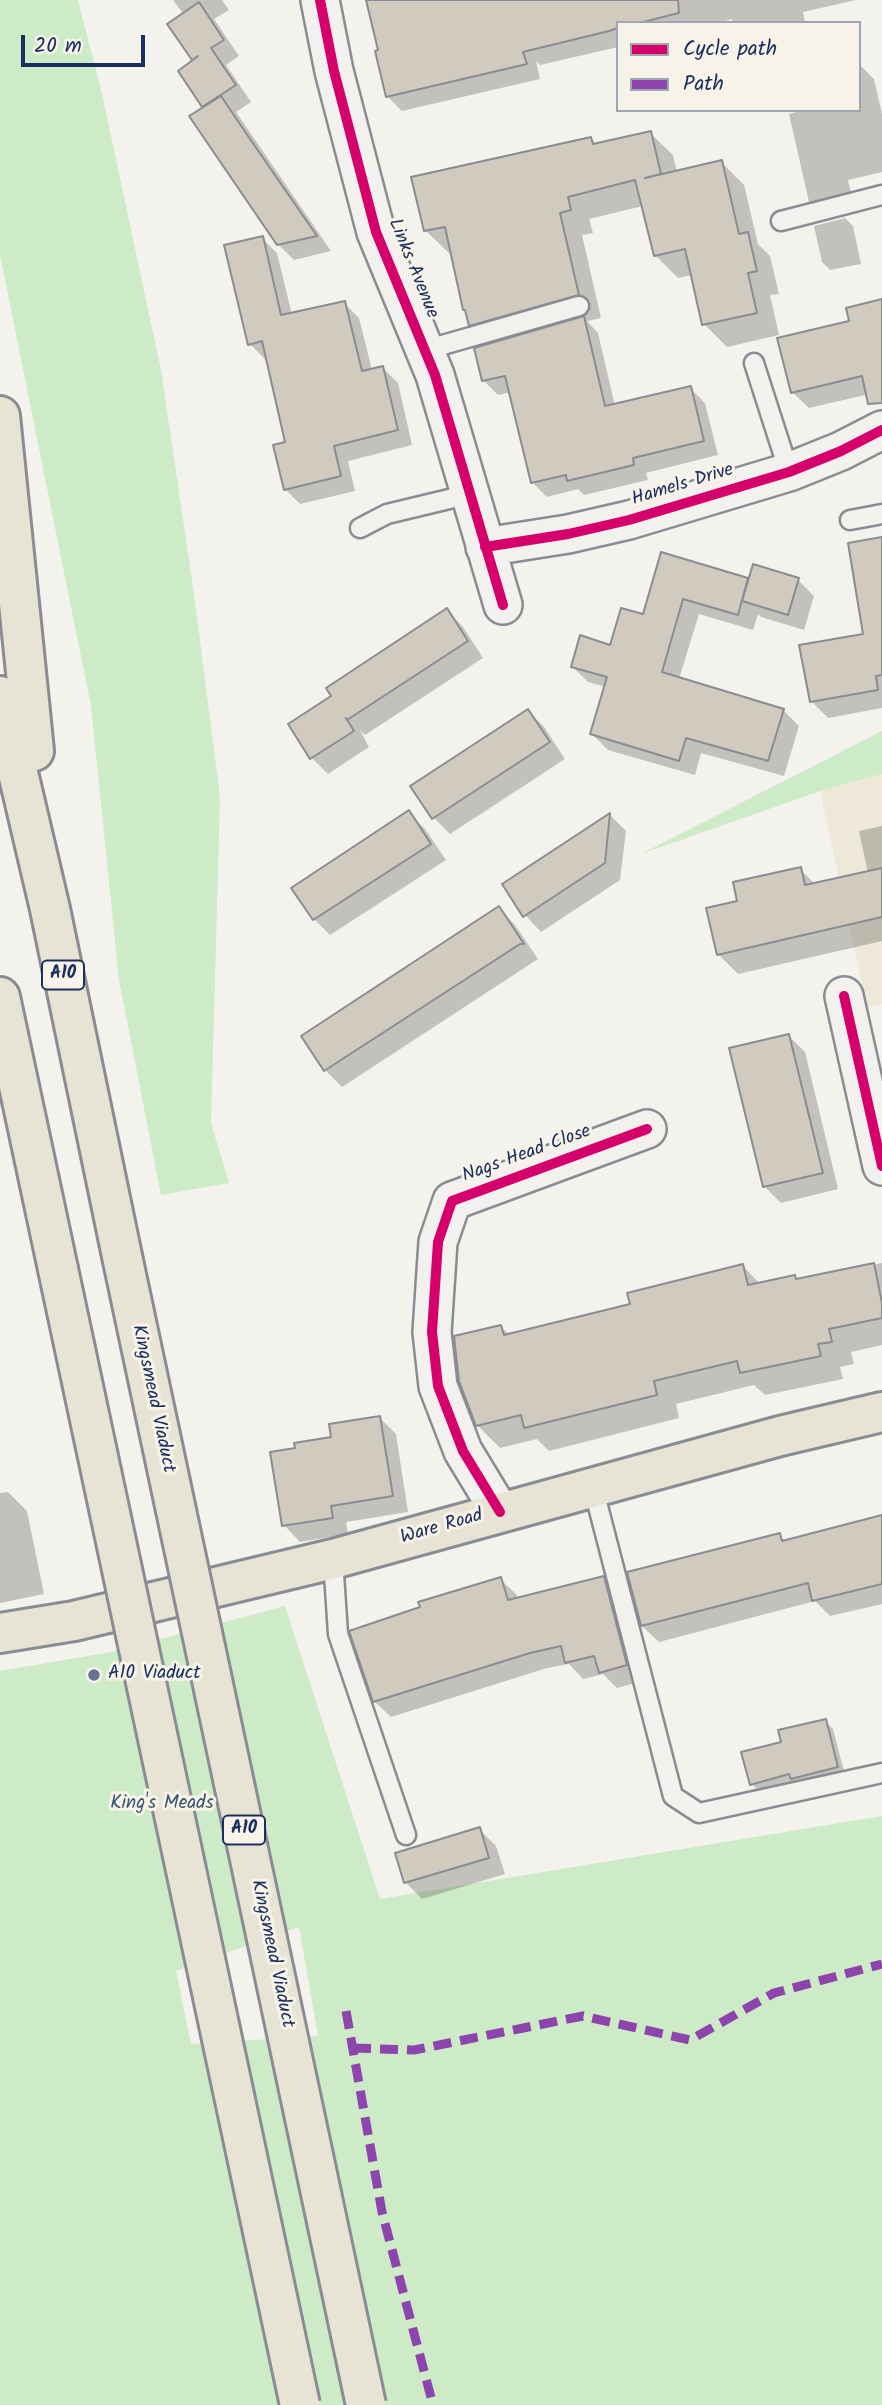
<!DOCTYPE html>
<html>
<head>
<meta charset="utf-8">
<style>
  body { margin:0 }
  #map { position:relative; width:882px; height:2405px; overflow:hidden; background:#f4f2ec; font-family:Kalam,sans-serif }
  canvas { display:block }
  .legend { position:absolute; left:616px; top:21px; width:245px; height:91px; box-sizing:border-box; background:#f7f3e8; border:2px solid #9fa5b1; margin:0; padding:9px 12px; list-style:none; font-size:21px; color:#1b2f5e }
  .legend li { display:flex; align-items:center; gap:14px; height:35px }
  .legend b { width:35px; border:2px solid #9fa5b1 }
  .scale { position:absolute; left:21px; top:35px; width:124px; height:32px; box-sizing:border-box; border:4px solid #1b2f5e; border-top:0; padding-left:9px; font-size:21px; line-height:24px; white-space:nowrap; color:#1b2f5e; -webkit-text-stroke:5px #f7f3e8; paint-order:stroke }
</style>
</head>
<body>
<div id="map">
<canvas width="882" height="2405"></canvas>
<ul class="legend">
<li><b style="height:9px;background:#d6006c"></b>Cycle path</li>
<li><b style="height:9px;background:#8e44ad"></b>Path</li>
</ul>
<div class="scale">20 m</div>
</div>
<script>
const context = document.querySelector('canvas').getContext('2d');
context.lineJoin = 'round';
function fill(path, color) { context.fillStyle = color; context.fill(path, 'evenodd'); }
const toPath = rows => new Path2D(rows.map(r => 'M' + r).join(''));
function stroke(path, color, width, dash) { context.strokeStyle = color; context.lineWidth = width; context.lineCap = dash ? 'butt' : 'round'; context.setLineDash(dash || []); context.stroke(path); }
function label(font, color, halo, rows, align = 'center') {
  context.font = font + ' Kalam,sans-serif'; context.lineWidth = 6; context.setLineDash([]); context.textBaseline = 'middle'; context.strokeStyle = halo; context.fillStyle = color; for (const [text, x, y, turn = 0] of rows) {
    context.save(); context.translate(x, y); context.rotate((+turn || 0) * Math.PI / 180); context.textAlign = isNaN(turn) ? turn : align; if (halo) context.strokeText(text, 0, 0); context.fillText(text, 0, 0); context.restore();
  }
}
fill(toPath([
  [882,774,882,1004,867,1007,820,791]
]), '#eee8d9');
fill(toPath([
  [0,0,78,0,102,94,161,370,194,594,220,797,211,1123,229,1183,161,1195,119,980,91,706,0,255],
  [882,731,882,774,820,791,641,854],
  [285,1606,380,1899,882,1816,882,2405,0,2405,0,1671,111,1652],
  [299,1927,318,2036,191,2044,176,1971]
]), '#ceebc7');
fill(toPath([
  [173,0,222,0,229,10,214,19,239,56,226,65,251,102,236,112,331,251,294,260,278,244,204,106,195,61,169,25,184,15],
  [367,0,856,0,803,12,805,23,733,23,732,19,718,23,618,23,618,47,540,65,536,61,540,79,402,111,387,96,381,52],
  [859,64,874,79,882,114,882,172,848,180,855,209,824,217,809,202,789,114,804,110,859,110],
  [650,133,673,155,677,172,721,162,744,185,758,244,770,256,779,294,770,295,779,335,727,347,704,324,692,275,678,278,656,256,643,206,589,219,593,233,582,235,601,318,587,321,598,333,615,406,690,388,705,403,718,455,646,473,648,480,584,495,578,489,547,497,532,482,511,392,498,395,483,380,491,345,471,325,452,253,449,253,426,231,591,139,597,144],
  [845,218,853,226,861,264,830,270,822,262,814,226],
  [262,238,277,253,292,315,344,303,359,318,372,370,383,368,398,383,412,445,348,461,355,491,300,504,285,489,287,443,268,358,265,359,250,344],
  [882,301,882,375,878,392,809,408,792,392,851,322],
  [882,539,882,708,828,718,811,701,865,636],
  [663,554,750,581,798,580,814,596,804,630,761,617,758,614,753,630,699,614,679,679,783,710,799,726,784,776,701,753,695,775,608,750,592,734,606,687,588,682,572,666,612,647,644,616],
  [447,610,463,627,483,658,365,735,360,730,369,747,328,774,312,758,333,696],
  [528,711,544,727,565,759,450,834,434,818,413,787],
  [409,813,425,829,446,860,330,935,314,919],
  [610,815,626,831,620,880,541,932,525,915,504,885],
  [882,826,882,941,738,974,719,955,739,902,800,869,816,885,868,873,859,831],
  [499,908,515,925,538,959,342,1087,325,1070,303,1036],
  [789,1036,805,1052,838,1189,781,1203,765,1187],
  [882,1263,882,1345,851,1352,854,1364,840,1367,843,1379,765,1395,754,1385,676,1404,679,1418,549,1451,537,1439,500,1448,477,1425,501,1327,510,1335,632,1305,743,1266,760,1284,794,1277,798,1281],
  [380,1418,396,1434,408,1512,346,1522,348,1534,300,1542,284,1525,297,1449,333,1438],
  [8,1492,27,1511,44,1594,0,1603,0,1493],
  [882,1517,882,1604,830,1616,815,1601,659,1642,642,1626,779,1535,786,1542],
  [604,1578,620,1594,643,1681,617,1688,603,1674,583,1679,569,1664,547,1668,391,1717,374,1701,500,1579,517,1595,518,1600],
  [825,1721,833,1729,845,1775,800,1786,796,1782,760,1792,752,1784,783,1743],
  [479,1829,496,1846,505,1874,422,1899,406,1883,397,1854]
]), '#0003');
const building = toPath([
  [366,0,678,0,679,13,639,23,618,23,618,28,609,31,523,52,527,64,386,97,375,51,378,50,366,0],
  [199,2,224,40,211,48,236,85,202,107,178,71,198,56,192,60,167,24,199,2],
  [221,96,250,139,317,236,277,245,219,160,189,116,221,96],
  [651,131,661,174,645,178,722,160,739,234,748,232,757,271,748,273,757,313,702,325,685,249,654,256,635,180,568,197,571,210,560,213,579,295,469,326,465,310,463,310,445,227,424,231,411,177,591,137,593,144,651,131],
  [263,236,281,315,345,301,362,371,383,366,398,430,334,446,341,476,284,490,273,445,285,442,262,341,248,345,224,245,263,236],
  [882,299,882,403,868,404,862,376,791,393,777,338,849,321,846,308,882,299],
  [584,316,605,406,691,386,704,441,633,458,634,465,567,481,566,475,531,483,505,376,482,381,474,348,584,316],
  [882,537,882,675,876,676,878,690,810,702,799,645,863,634,848,543,882,537],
  [661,552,748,578,738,615,683,599,662,672,784,709,768,761,686,738,679,761,590,734,607,677,571,667,580,635,610,645,621,608,643,614,661,552],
  [753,564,799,578,788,615,742,601,753,564],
  [447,608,468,641,347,720,346,718,354,731,310,759,288,724,331,696,326,688,447,608],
  [528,709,550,742,432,819,410,786,528,709],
  [409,810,431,844,313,920,291,888,409,810],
  [610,813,605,863,523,917,502,884,610,813],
  [801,867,805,885,882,868,882,917,717,955,706,908,737,901,733,882,801,867],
  [499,906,524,944,520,944,324,1071,301,1036,499,906],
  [789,1034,823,1173,763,1187,729,1048,789,1034],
  [874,1263,882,1303,882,1318,829,1329,832,1342,818,1344,821,1356,740,1373,737,1361,654,1381,657,1395,524,1428,521,1415,476,1426,459,1381,454,1336,501,1325,504,1335,630,1304,627,1293,743,1264,748,1285,795,1275,796,1279,874,1263],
  [380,1416,393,1496,331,1506,333,1518,282,1526,270,1452,295,1448,294,1443,331,1437,329,1424,380,1416],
  [882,1515,882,1584,812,1601,808,1583,641,1626,627,1572,780,1533,782,1541,882,1515],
  [604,1576,627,1665,599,1673,594,1656,565,1663,561,1646,530,1653,373,1702,349,1631,420,1607,418,1602,501,1577,508,1600,604,1576],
  [826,1719,838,1767,791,1779,789,1774,750,1785,741,1752,781,1742,778,1730,826,1719],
  [480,1827,489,1858,404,1883,395,1853,480,1827]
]);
fill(building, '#d1cabe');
stroke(building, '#898c92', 2);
const lane = toPath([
  [781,221,882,195],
  [425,350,579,306],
  [754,363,789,472],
  [850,520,882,514],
  [360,528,387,514,470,494],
  [593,1487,673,1796,699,1813,882,1773],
  [333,1559,338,1634,406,1835]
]);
const street = toPath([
  [320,0,334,71,376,232,435,375,503,605],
  [485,547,568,534,629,520,789,472,841,451,882,430],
  [844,996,882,1166],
  [500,1512,463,1451,438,1386,432,1332,438,1242,452,1201,647,1129]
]);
const primary = toPath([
  [0,1633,74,1621,333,1559,780,1436,882,1412]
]);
const highway = toPath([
  [0,416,34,751],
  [0,696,50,909,122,1256],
  [0,997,58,1269]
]);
stroke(lane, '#898c92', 23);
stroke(street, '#898c92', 42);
stroke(primary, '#898c92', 44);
stroke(highway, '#898c92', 44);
stroke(lane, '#f2f1ed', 18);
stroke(street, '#f2f1ed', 37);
stroke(primary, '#e8e4d5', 38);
stroke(highway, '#e8e4d5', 38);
const highwayBridge = toPath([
  [122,1256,366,2405],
  [58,1269,300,2405]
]);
stroke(highwayBridge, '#898c92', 44, []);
stroke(highwayBridge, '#e8e4d5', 38);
stroke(toPath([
  [346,2011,382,2212,433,2405],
  [353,2048,414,2050,583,2016,690,2040,774,1993,882,1964]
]), '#8e44ad', 9, [18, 9]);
stroke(toPath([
  [320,0,334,71,376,232,435,375,503,605],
  [485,547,568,534,629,520,789,472,841,451,882,430],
  [844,996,882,1166],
  [500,1512,463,1451,438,1386,432,1332,438,1242,452,1201,647,1129]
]), '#d6006c', 10);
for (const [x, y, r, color] of [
  [94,1675,7,"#677390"]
]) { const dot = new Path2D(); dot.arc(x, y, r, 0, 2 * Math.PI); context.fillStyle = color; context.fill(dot); stroke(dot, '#f7f3e8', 2.5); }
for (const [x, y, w] of [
  [63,975,42],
  [244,1830,42]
]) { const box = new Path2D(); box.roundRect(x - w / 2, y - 14.5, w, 29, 5); context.fillStyle = '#f7f3e8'; context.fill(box); stroke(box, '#1b2f5e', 2); }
label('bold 18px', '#1b2f5e', null, [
  ["A10",63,975],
  ["A10",244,1830]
]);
label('19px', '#1b2f5e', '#f7f3e8', [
  ["Links Avenue",412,269,68],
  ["Hamels Drive",683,486,-17],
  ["Nags Head Close",527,1155,-20],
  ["Kingsmead Viaduct",152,1399,78],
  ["Ware Road",442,1528,-16],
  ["Kingsmead Viaduct",271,1954,78]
]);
label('19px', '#1b2f5e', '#f7f3e8', [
  ["A10 Viaduct",108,1675]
], 'left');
label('19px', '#39546d', '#f7f3e8', [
  ["King's Meads",162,1805]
]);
</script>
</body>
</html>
